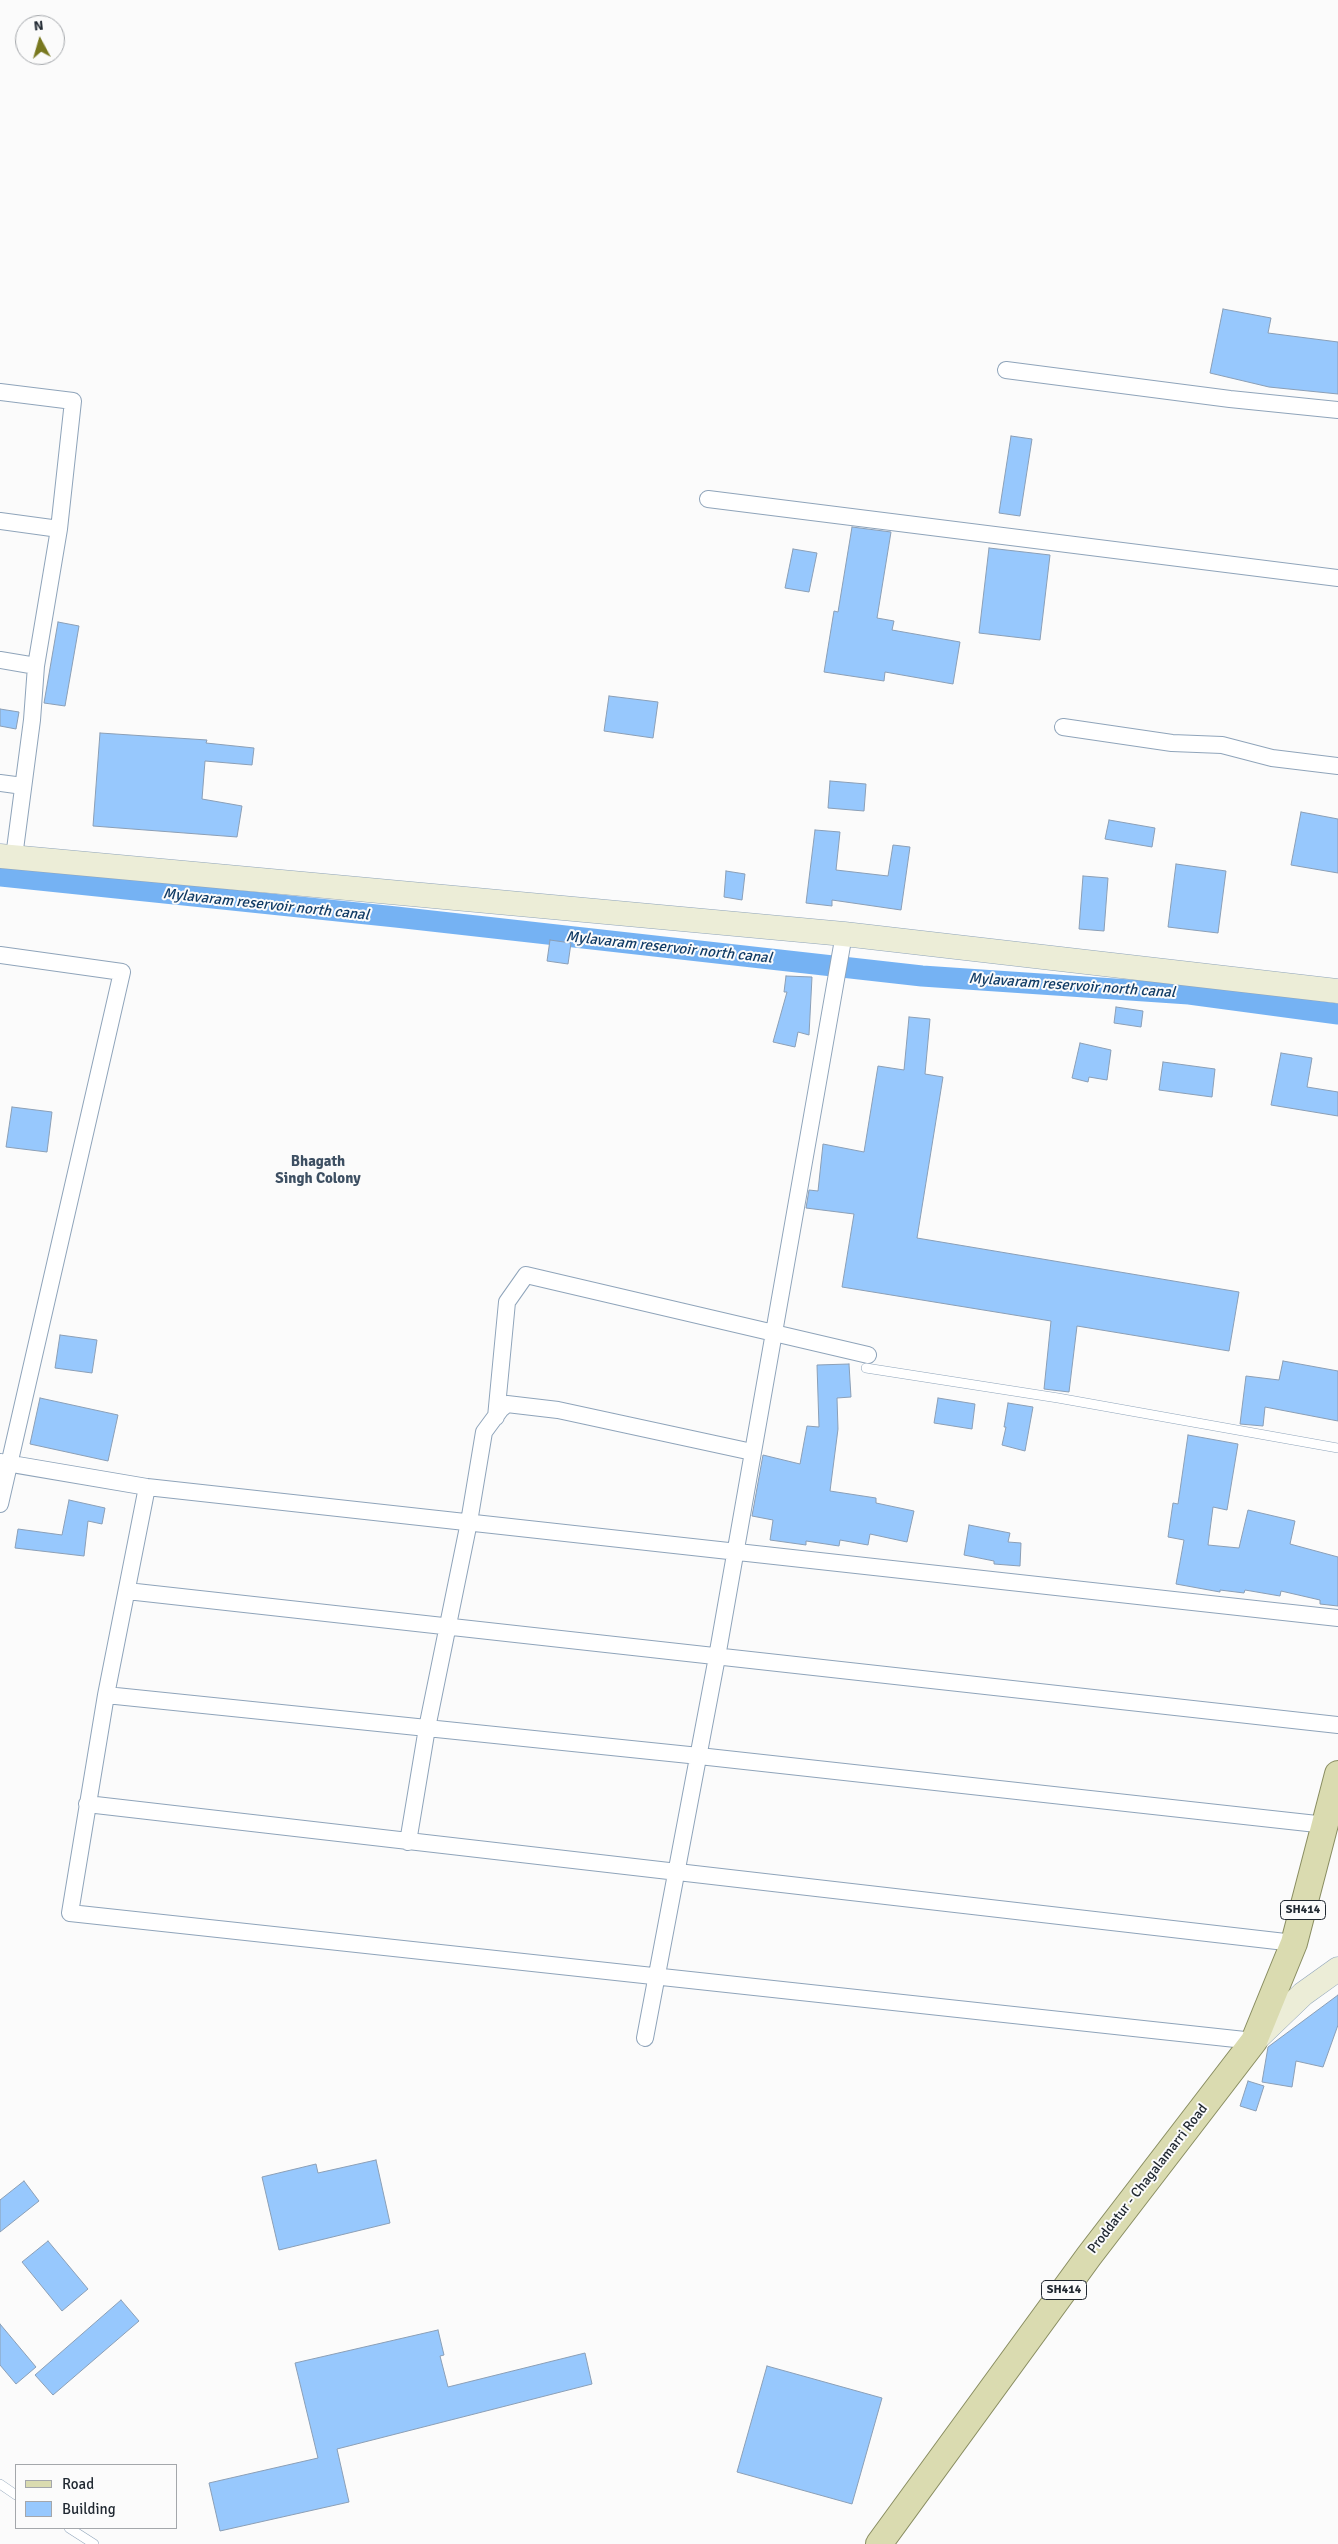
<!DOCTYPE html>
<html>
<head>
<meta charset="utf-8">
<style>
  body { margin:0 }
  #map { position:relative; width:1338px; height:2544px; overflow:hidden; background:#fbfbfb; font-family:Signika,sans-serif }
  canvas { display:block }
  .legend { position:absolute; left:15px; top:2464px; width:162px; height:65px; box-sizing:border-box; background:#fbfbfb; border:1px solid #a4a7ab; margin:0; padding:6px 9px; list-style:none; font-size:15px; color:#212932 }
  .legend li { display:flex; align-items:center; gap:10px; height:25px }
  .legend b { width:25px; border:1px solid #a4a7ab }
  .north { position:absolute; left:15px; top:15px; width:50px; height:50px; box-sizing:border-box; background:#fbfbfb; border:1px solid #a4a7ab; border-radius:50%; rotate:354deg; font-size:14px; font-weight:700; line-height:20px; text-align:center; color:#212932 }
  .north::after { content:''; display:block; margin:auto; width:18px; height:22px; background:#78781f; clip-path:polygon(50% 0,100% 100%,50% 72%,0 100%) }
</style>
</head>
<body>
<div id="map">
<canvas width="1338" height="2544"></canvas>
<ul class="legend">
<li><b style="height:6px;background:#dadbb0"></b>Road</li>
<li><b style="height:14px;background:#97c8fd"></b>Building</li>
</ul>
<div class="north">N</div>
</div>
<script>
const context = document.querySelector('canvas').getContext('2d');
context.lineJoin = 'round';
const toPath = rows => new Path2D(rows.map(r => 'M' + r).join(''));
function stroke(path, color, width, dash) { context.strokeStyle = color; context.lineWidth = width; context.lineCap = dash ? 'butt' : 'round'; context.setLineDash(dash || []); context.stroke(path); }
function fill(path, color) { context.fillStyle = color; context.fill(path, 'evenodd'); }
function label(font, color, halo, rows, align = 'center') {
  context.font = font + ' Signika,sans-serif'; context.lineWidth = 4; context.setLineDash([]); context.textBaseline = 'middle'; context.strokeStyle = halo; context.fillStyle = color; for (const [text, x, y, turn = 0] of rows) {
    context.save(); context.translate(x, y); context.rotate((+turn || 0) * Math.PI / 180); context.textAlign = isNaN(turn) ? turn : align; if (halo) context.strokeText(text, 0, 0); context.fillText(text, 0, 0); context.restore();
  }
}
stroke(toPath([
  [0,876,396,917,922,976,1189,994,1338,1014]
]), '#75b2f3', 21);
const building = toPath([
  [1223,309,1271,318,1268,333,1338,342,1338,394,1269,387,1210,373,1223,309],
  [1011,436,1032,439,1020,516,999,513,1011,436],
  [852,527,891,532,877,618,894,621,892,630,960,642,953,684,885,672,884,681,824,672,834,611,838,612,852,527],
  [989,548,1050,555,1040,640,979,633,989,548],
  [793,549,817,553,809,592,785,588,793,549],
  [58,622,79,626,65,706,44,703,58,622],
  [609,696,658,702,653,738,604,731,609,696],
  [0,709,19,712,16,729,0,726,0,709],
  [100,733,207,740,206,743,254,748,252,765,205,761,202,799,242,806,237,837,93,826,100,733],
  [830,781,866,784,864,811,828,808,830,781],
  [1301,812,1338,819,1338,873,1291,865,1301,812],
  [1109,820,1155,828,1152,847,1105,839,1109,820],
  [815,830,840,832,836,870,888,876,893,845,910,847,901,910,832,900,832,906,806,903,815,830],
  [1176,864,1226,871,1218,933,1168,927,1176,864],
  [726,871,745,874,742,900,724,897,726,871],
  [1083,876,1108,878,1104,931,1079,929,1083,876],
  [550,940,571,943,568,964,547,961,550,940],
  [786,976,812,977,809,1035,798,1032,795,1047,773,1042,787,992,784,992,786,976],
  [1116,1007,1143,1011,1141,1027,1114,1023,1116,1007],
  [909,1017,930,1019,925,1074,943,1077,917,1238,1239,1292,1229,1351,1077,1326,1069,1392,1044,1389,1051,1321,842,1287,854,1214,806,1208,809,1190,818,1191,823,1144,864,1152,878,1066,904,1070,909,1017],
  [1080,1043,1111,1050,1107,1080,1089,1077,1088,1082,1072,1078,1080,1043],
  [1281,1053,1312,1058,1307,1087,1338,1092,1338,1116,1271,1105,1281,1053],
  [1163,1062,1215,1069,1212,1097,1159,1090,1163,1062],
  [12,1107,52,1112,47,1152,6,1147,12,1107],
  [60,1335,97,1340,92,1373,55,1368,60,1335],
  [1283,1361,1338,1371,1338,1421,1265,1407,1263,1426,1240,1424,1246,1376,1279,1380,1283,1361],
  [849,1364,851,1397,837,1398,838,1429,830,1491,876,1498,876,1503,914,1511,907,1542,870,1534,868,1545,840,1540,839,1546,806,1541,806,1545,770,1540,773,1520,752,1516,763,1455,800,1464,807,1426,819,1427,817,1365,849,1364],
  [40,1398,118,1415,108,1461,30,1444,40,1398],
  [938,1398,975,1404,972,1429,934,1423,938,1398],
  [1008,1403,1033,1407,1025,1451,1002,1445,1006,1427,1004,1427,1008,1403],
  [1188,1435,1238,1444,1227,1510,1213,1507,1208,1545,1239,1548,1248,1510,1295,1521,1290,1544,1338,1557,1338,1606,1320,1604,1320,1600,1281,1591,1280,1596,1245,1590,1244,1593,1220,1590,1220,1592,1176,1584,1184,1540,1168,1537,1173,1503,1178,1504,1188,1435],
  [69,1500,105,1508,102,1524,88,1521,84,1556,15,1548,18,1529,62,1535,69,1500],
  [969,1525,1010,1533,1008,1542,1021,1543,1020,1566,994,1564,994,1561,964,1555,969,1525],
  [1338,1995,1338,2025,1323,2067,1296,2061,1292,2087,1262,2082,1268,2047,1338,1995],
  [1248,2081,1264,2086,1256,2111,1240,2106,1248,2081],
  [376,2160,390,2223,279,2250,262,2177,316,2164,318,2173,376,2160],
  [24,2181,39,2201,0,2232,0,2200,24,2181],
  [48,2241,88,2289,62,2311,22,2262,48,2241],
  [121,2300,139,2321,53,2395,35,2375,121,2300],
  [0,2324,36,2367,16,2384,0,2365,0,2324],
  [438,2330,444,2355,440,2356,448,2387,585,2353,592,2384,337,2449,349,2502,220,2531,209,2483,318,2458,295,2363,438,2330],
  [767,2366,882,2398,852,2504,737,2472,767,2366]
]);
fill(building, '#97c8fd');
stroke(building, '#8b9fb6', 1);
const service = toPath([
  [866,1368,1058,1398,1338,1448],
  [0,2484,16,2495],
  [69,2528,94,2544]
]);
const minor = toPath([
  [1006,370,1230,399,1338,410],
  [0,392,73,401,59,529,36,666,32,720,14,857],
  [708,499,1338,578],
  [0,521,59,529],
  [0,660,36,666],
  [1063,727,1172,743,1222,745,1272,758,1338,766],
  [0,783,23,786],
  [0,955,122,972,0,1504],
  [496,1417,507,1302,526,1275,868,1355],
  [0,1462,147,1487,1338,1618],
  [147,1487,106,1695,70,1913,1254,2041],
  [127,1591,1338,1725],
  [106,1695,699,1756,1326,1825],
  [87,1804,1294,1943],
  [408,1842,427,1728,469,1522,484,1432,501,1409,507,1404,558,1410,752,1452],
  [645,2038,717,1657,844,934]
]);
const secondary = toPath([
  [0,856,844,934,1338,991],
  [1254,2041,1303,1994,1338,1969]
]);
const primary = toPath([
  [879,2544,1089,2256,1254,2041,1294,1943,1338,1774]
]);
stroke(service, '#8fa4ba', 10);
stroke(minor, '#8fa4ba', 18);
stroke(secondary, '#8fa4ba', 25);
stroke(primary, '#898d61', 28);
stroke(service, '#fff', 9);
stroke(minor, '#fff', 16);
stroke(secondary, '#ecedd7', 24);
stroke(primary, '#dadbb0', 26);
for (const [x, y, w] of [
  [1303,1910,45],
  [1064,2290,45]
]) { const box = new Path2D(); box.roundRect(x - w / 2, y - 9.5, w, 19, 4); context.fillStyle = '#fbfbfb'; context.fill(box); stroke(box, '#212932', 1); }
label('bold 12px', '#212932', null, [
  ["SH414",1303,1910],
  ["SH414",1064,2290]
]);
label('14px', '#212932', '#fbfbfb', [
  ["Proddatur - Chagalamarri Road",1148,2179,-52]
]);
label('italic 15px', '#113c66', '#fbfbfb', [
  ["Mylavaram reservoir north canal",266,905,6],
  ["Mylavaram reservoir north canal",669,948,6],
  ["Mylavaram reservoir north canal",1072,986,4]
]);
label('bold 15px', '#3d4f62', '#fbfbfb', [
  ["Bhagath",318,1162],
  ["Singh Colony",318,1179]
]);
</script>
</body>
</html>
